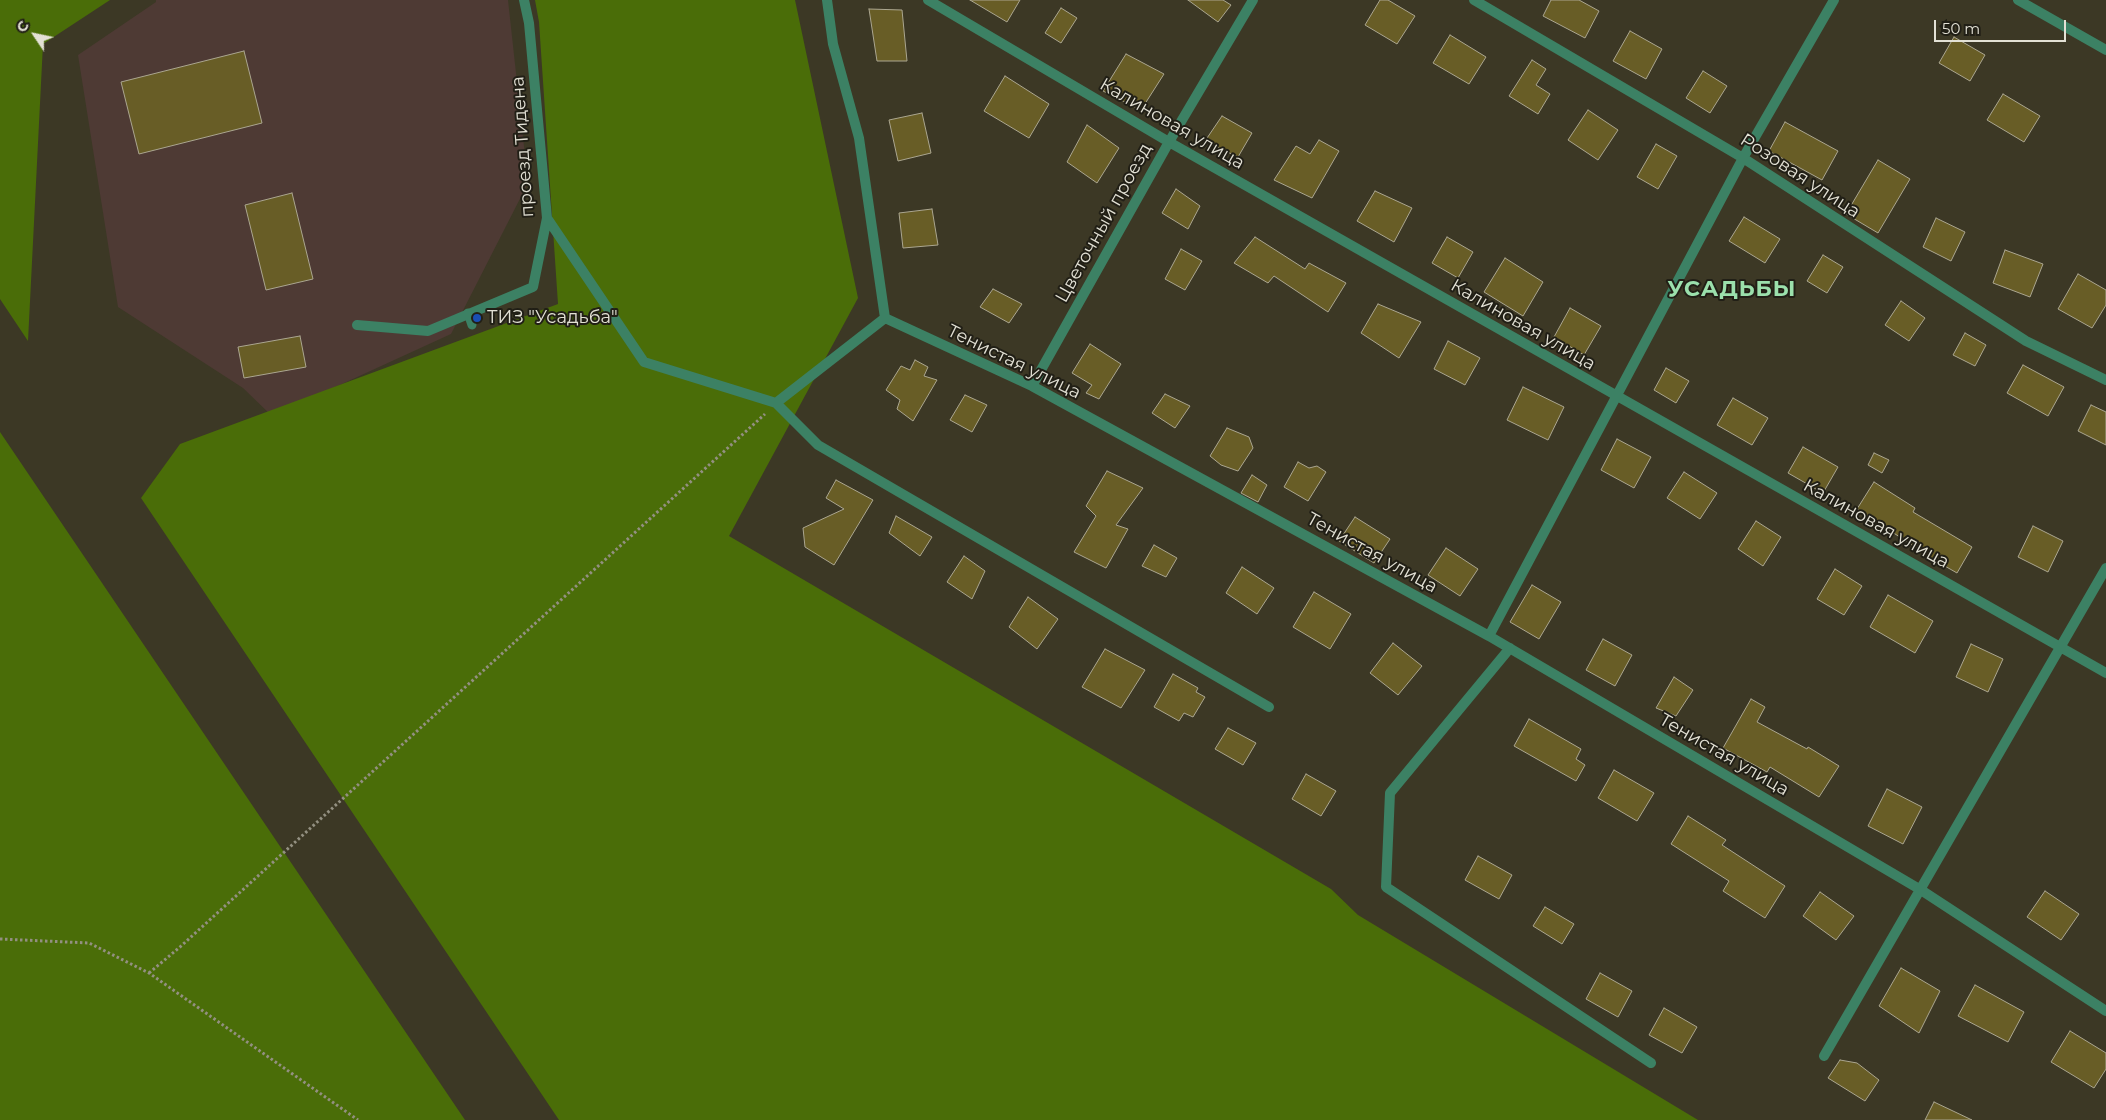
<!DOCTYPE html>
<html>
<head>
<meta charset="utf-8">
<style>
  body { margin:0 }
  #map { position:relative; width:2106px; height:1120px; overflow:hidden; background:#3c3825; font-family:Montserrat,sans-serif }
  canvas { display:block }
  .north { position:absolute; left:10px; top:10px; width:50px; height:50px; -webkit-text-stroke:4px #211f16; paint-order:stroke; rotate:304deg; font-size:14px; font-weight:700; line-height:20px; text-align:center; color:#e3e1d5 }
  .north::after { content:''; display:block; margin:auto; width:18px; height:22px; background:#e3e1d5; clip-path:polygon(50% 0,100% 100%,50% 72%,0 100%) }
  .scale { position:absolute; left:1934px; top:20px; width:132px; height:22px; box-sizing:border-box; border:2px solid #e3e1d5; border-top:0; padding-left:6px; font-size:15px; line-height:18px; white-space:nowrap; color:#e3e1d5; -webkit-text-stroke:4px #211f16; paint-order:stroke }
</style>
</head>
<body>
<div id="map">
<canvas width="2106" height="1120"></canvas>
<div class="north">С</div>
<div class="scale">50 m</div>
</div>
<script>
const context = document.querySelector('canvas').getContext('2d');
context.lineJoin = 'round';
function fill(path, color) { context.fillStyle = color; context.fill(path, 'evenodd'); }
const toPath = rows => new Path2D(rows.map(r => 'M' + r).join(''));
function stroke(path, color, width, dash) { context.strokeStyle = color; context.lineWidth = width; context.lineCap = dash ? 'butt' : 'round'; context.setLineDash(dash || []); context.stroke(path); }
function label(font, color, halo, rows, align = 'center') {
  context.font = font + ' Montserrat,sans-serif'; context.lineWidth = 4; context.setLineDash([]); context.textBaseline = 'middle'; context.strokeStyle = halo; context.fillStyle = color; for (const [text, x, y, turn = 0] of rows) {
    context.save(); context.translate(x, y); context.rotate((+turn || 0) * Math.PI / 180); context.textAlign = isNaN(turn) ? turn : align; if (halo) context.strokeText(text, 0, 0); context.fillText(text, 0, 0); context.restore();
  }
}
fill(toPath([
  [156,0,508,0,528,183,451,334,272,416,243,388,118,307,78,55,156,2]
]), '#4e3a34');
fill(toPath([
  [0,0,110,0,43,44,28,341,0,299],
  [535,0,795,0,858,298,729,536,1331,889,1358,915,1698,1120,559,1120,141,498,180,444,558,304,539,22],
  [0,432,465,1120,0,1120]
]), '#4a6d08');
const building = toPath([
  [970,0,1020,0,1007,22,970,0],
  [1188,0,1223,0,1231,5,1218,22,1188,0],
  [1380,0,1388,0,1415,16,1397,44,1365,25,1380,0],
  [1551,0,1579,0,1599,11,1585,38,1543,16,1551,0],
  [1061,8,1077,18,1061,43,1045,33,1061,8],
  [869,9,902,10,907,61,877,61,869,9],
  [1630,31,1662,49,1646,79,1613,61,1630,31],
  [1450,35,1486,57,1469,84,1433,63,1450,35],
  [1954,37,1985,55,1970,81,1939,63,1954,37],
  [244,51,262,123,139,154,121,82,244,51],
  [1126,54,1164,74,1141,110,1103,91,1126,54],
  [1532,60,1546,69,1536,85,1550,94,1538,114,1509,96,1532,60],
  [1703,71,1727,86,1710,113,1686,98,1703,71],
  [1005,76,1049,104,1029,138,984,111,1005,76],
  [2003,94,2040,116,2024,142,1987,120,2003,94],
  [1588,110,1618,130,1598,160,1568,140,1588,110],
  [922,113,931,153,898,161,889,120,922,113],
  [1222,116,1252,133,1238,157,1205,141,1222,116],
  [1785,122,1838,151,1822,180,1769,151,1785,122],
  [1087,125,1119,148,1097,183,1067,162,1087,125],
  [1319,140,1339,151,1312,198,1274,180,1296,146,1310,154,1319,140],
  [1656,144,1677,156,1658,189,1637,177,1656,144],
  [1878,160,1910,179,1878,233,1846,214,1878,160],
  [1176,189,1200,206,1188,229,1162,213,1176,189],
  [1375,191,1412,208,1394,242,1357,221,1375,191],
  [292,193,313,279,266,290,245,205,292,193],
  [932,209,938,245,903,248,899,213,932,209],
  [1744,217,1780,239,1765,263,1729,241,1744,217],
  [1936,218,1965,232,1951,261,1923,247,1936,218],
  [1255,237,1305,269,1309,263,1346,283,1328,312,1274,276,1268,283,1234,263,1255,237],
  [1447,237,1473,252,1458,278,1432,263,1447,237],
  [1181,249,1202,261,1185,290,1165,279,1181,249],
  [2005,250,2043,264,2030,297,1993,283,2005,250],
  [1823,255,1843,267,1827,293,1807,281,1823,255],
  [1505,258,1543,282,1523,316,1484,292,1505,258],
  [2078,274,2106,290,2106,305,2092,328,2058,309,2078,274],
  [993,289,1022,304,1009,323,980,307,993,289],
  [1901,301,1925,318,1909,341,1885,325,1901,301],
  [1378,304,1421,322,1399,358,1361,333,1378,304],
  [1570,308,1601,326,1584,355,1554,337,1570,308],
  [1965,333,1986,345,1975,366,1953,355,1965,333],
  [300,336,306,367,244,378,238,347,300,336],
  [1448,341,1480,358,1465,385,1434,369,1448,341],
  [1090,344,1121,364,1099,399,1086,393,1092,385,1072,373,1090,344],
  [915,360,928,367,924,376,937,380,913,421,897,409,900,400,886,390,901,366,910,370,915,360],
  [2023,365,2064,387,2048,416,2007,393,2023,365],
  [1666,368,1689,381,1676,403,1654,390,1666,368],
  [1523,387,1564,407,1548,440,1507,420,1523,387],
  [1165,394,1190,406,1175,428,1152,413,1165,394],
  [965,395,987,405,972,432,950,420,965,395],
  [1733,398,1768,418,1752,445,1717,425,1733,398],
  [2091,405,2106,412,2106,445,2078,431,2091,405],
  [1227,428,1249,437,1253,448,1238,471,1221,465,1210,456,1227,428],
  [1617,439,1651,457,1634,488,1601,470,1617,439],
  [1803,447,1838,467,1823,493,1788,473,1803,447],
  [1874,453,1889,460,1882,473,1868,465,1874,453],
  [1298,462,1309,468,1317,466,1326,472,1308,501,1284,487,1298,462],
  [1107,471,1143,488,1116,525,1128,529,1106,568,1074,552,1096,516,1086,506,1107,471],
  [1684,472,1717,493,1700,519,1667,498,1684,472],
  [1252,475,1267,485,1258,502,1241,493,1252,475],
  [836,480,873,500,834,565,805,547,803,528,844,509,826,498,836,480],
  [1874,482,1915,508,1913,512,1972,547,1957,573,1917,550,1918,549,1857,509,1874,482],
  [896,516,932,537,920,556,889,533,896,516],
  [1355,517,1390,539,1374,563,1339,541,1355,517],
  [1756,521,1781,537,1763,566,1738,549,1756,521],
  [2033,526,2063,541,2048,572,2018,557,2033,526],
  [1154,545,1177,558,1166,577,1142,566,1154,545],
  [1446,548,1478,569,1460,596,1428,575,1446,548],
  [964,556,985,571,972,599,947,582,964,556],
  [1242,567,1274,588,1257,614,1226,593,1242,567],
  [1835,569,1862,586,1844,615,1817,599,1835,569],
  [1532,585,1561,602,1539,639,1510,622,1532,585],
  [1314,592,1351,614,1330,649,1293,627,1314,592],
  [1888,595,1933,621,1915,653,1870,627,1888,595],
  [1028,597,1058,619,1037,649,1009,627,1028,597],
  [1603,639,1632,655,1615,686,1586,670,1603,639],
  [1393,643,1422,666,1398,695,1370,673,1393,643],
  [1971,644,2003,659,1988,692,1956,677,1971,644],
  [1105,649,1145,670,1121,708,1082,687,1105,649],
  [1173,674,1198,688,1196,692,1205,697,1193,717,1184,713,1179,721,1154,707,1173,674],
  [1674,677,1693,690,1676,716,1656,708,1674,677],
  [1751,699,1765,707,1757,722,1807,749,1808,747,1839,766,1819,797,1770,767,1767,772,1723,748,1751,699],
  [1529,719,1581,749,1576,759,1585,765,1576,781,1514,746,1529,719],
  [1228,728,1256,743,1243,765,1215,749,1228,728],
  [1614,770,1654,793,1637,821,1598,798,1614,770],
  [1306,774,1336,791,1321,816,1292,799,1306,774],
  [1887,789,1922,807,1903,844,1868,826,1887,789],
  [1688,816,1726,840,1722,845,1785,886,1765,918,1723,891,1729,881,1671,844,1688,816],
  [1478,856,1512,875,1499,899,1465,880,1478,856],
  [2045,891,2079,914,2061,940,2027,917,2045,891],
  [1820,892,1854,916,1836,940,1803,916,1820,892],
  [1545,907,1574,924,1562,944,1533,926,1545,907],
  [1901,968,1940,991,1919,1033,1879,1006,1901,968],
  [1600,973,1632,991,1618,1017,1586,999,1600,973],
  [1975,985,2024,1012,2008,1042,1958,1016,1975,985],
  [1664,1008,1697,1027,1682,1053,1649,1035,1664,1008],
  [2070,1031,2106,1053,2106,1069,2094,1088,2051,1062,2070,1031],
  [1840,1060,1857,1063,1879,1080,1865,1101,1828,1078,1840,1060],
  [1934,1102,1972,1120,1925,1120,1934,1102]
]);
fill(building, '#685d26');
stroke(building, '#aba690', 1);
stroke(toPath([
  [0,939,89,943,149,973,358,1120],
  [149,973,180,947,765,414]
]), '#939081', 3, [2.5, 2.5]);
stroke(toPath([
  [468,313,472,325]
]), '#3c8164', 9);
stroke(toPath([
  [827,0,833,44,859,138,885,318],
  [928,0,1169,142,2106,673],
  [1474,0,1743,158,2026,341,2106,380],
  [2018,0,2106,50],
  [547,218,644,362,776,403,885,318],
  [885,318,1032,386,1489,636,1921,890,2106,1011],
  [357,325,428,331,533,287,547,218,529,23,524,0],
  [1032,386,1169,142,1253,0],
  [776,403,818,445,1269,707],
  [1489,636,1743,158,1834,0],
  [1510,648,1390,793,1386,887,1651,1063],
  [1824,1056,2106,568]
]), '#3c8164', 10);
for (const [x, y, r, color] of [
  [477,318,5,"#1a4fb4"]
]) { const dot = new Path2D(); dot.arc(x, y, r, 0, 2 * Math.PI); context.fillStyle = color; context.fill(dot); stroke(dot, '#211f16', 2); }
label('18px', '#e3e1d5', '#211f16', [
  ["Калиновая улица",1172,124,30],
  ["проезд Тидена",523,147,-94],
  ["Розовая улица",1800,176,33],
  ["Цветочный проезд",1104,223,-61],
  ["Калиновая улица",1523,325,30],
  ["Тенистая улица",1014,362,26],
  ["Калиновая улица",1876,524,29],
  ["Тенистая улица",1372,553,29],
  ["Тенистая улица",1724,755,30]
]);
label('18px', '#e3e1d5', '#211f16', [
  ["ТИЗ \"Усадьба\"",487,318]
], 'left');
context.letterSpacing = '1px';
label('bold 22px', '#9be0ac', '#211f16', [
  ["УСАДЬБЫ",1732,290]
]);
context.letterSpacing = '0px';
</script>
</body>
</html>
